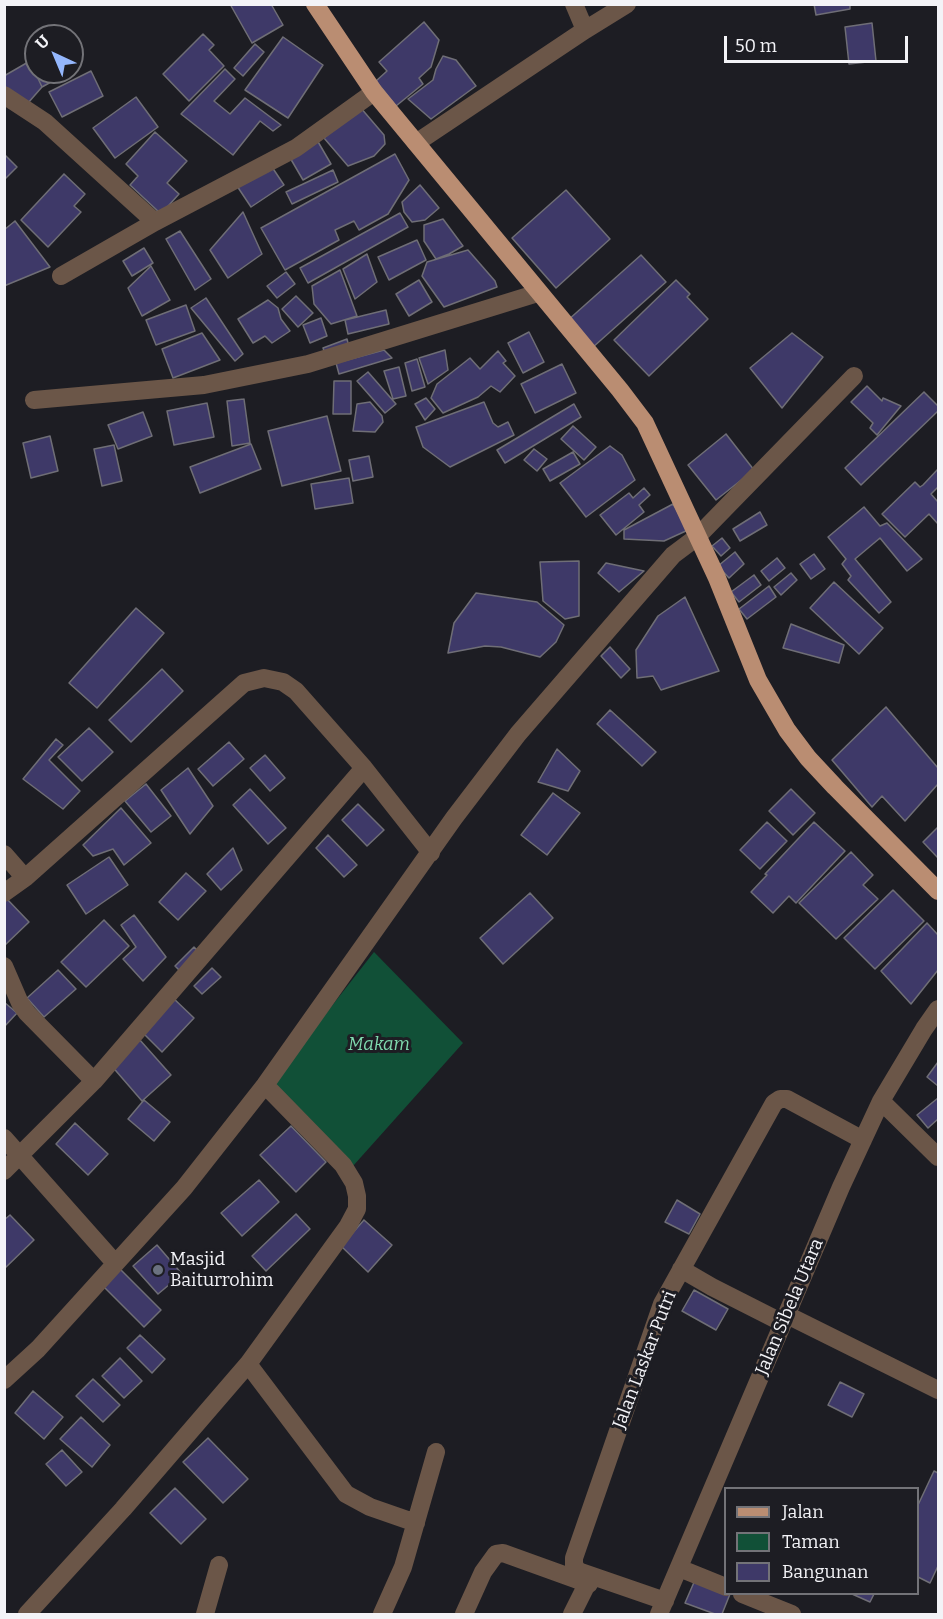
<!DOCTYPE html>
<html>
<head>
<meta charset="utf-8">
<style>
  body { margin:0 }
  #map { position:relative; width:943px; height:1619px; overflow:hidden; background:#1d1d23; font-family:Bitter,serif }
  canvas { display:block }
  .frame { position:absolute; inset:0; border:6px solid #f3f3f7; pointer-events:none }
  .legend { position:absolute; left:724px; top:1487px; width:195px; height:108px; box-sizing:border-box; background:#1d1d23; border:2px solid #737378; margin:0; padding:8px 10px; list-style:none; font-size:18px; color:#f3f3f7 }
  .legend li { display:flex; align-items:center; gap:12px; height:30px }
  .legend b { width:30px; border:2px solid #737378 }
  .north { position:absolute; left:24px; top:24px; width:60px; height:60px; box-sizing:border-box; background:#1d1d23; border:2px solid #737378; border-radius:50%; rotate:316deg; font-size:16px; font-weight:700; line-height:24px; text-align:center; color:#f3f3f7 }
  .north::after { content:''; display:block; margin:auto; width:21px; height:27px; background:#94b7fd; clip-path:polygon(50% 0,100% 100%,50% 72%,0 100%) }
  .scale { position:absolute; left:724px; top:36px; width:184px; height:27px; box-sizing:border-box; border:3px solid #f3f3f7; border-top:0; padding-left:8px; font-size:18px; line-height:21px; white-space:nowrap; color:#f3f3f7; -webkit-text-stroke:4px #1d1d23; paint-order:stroke }
</style>
</head>
<body>
<div id="map">
<canvas width="943" height="1619"></canvas>
<div class="frame"></div>
<ul class="legend">
<li><b style="height:8px;background:#ba8d72"></b>Jalan</li>
<li><b style="height:16px;background:#115037"></b>Taman</li>
<li><b style="height:16px;background:#3e3968"></b>Bangunan</li>
</ul>
<div class="north">U</div>
<div class="scale">50 m</div>
</div>
<script>
const context = document.querySelector('canvas').getContext('2d');
context.lineJoin = 'round';
function fill(path, color) { context.fillStyle = color; context.fill(path, 'evenodd'); }
const toPath = rows => new Path2D(rows.map(r => 'M' + r).join(''));
function stroke(path, color, width, dash) { context.strokeStyle = color; context.lineWidth = width; context.lineCap = dash ? 'butt' : 'round'; context.setLineDash(dash || []); context.stroke(path); }
function label(font, color, halo, rows, align = 'center') {
  context.font = font + ' Bitter,serif'; context.lineWidth = 6; context.setLineDash([]); context.textBaseline = 'middle'; context.strokeStyle = halo; context.fillStyle = color; for (const [text, x, y, turn = 0] of rows) {
    context.save(); context.translate(x, y); context.rotate((+turn || 0) * Math.PI / 180); context.textAlign = isNaN(turn) ? turn : align; if (halo) context.strokeText(text, 0, 0); context.fillText(text, 0, 0); context.restore();
  }
}
fill(toPath([
  [374,952,463,1043,353,1166,270,1085]
]), '#115037');
const building = toPath([
  [230,4,271,4,283,25,252,43,230,4],
  [814,4,850,4,850,9,816,15,814,4],
  [424,22,439,40,431,67,419,78,423,84,396,106,376,81,387,71,379,62,424,22],
  [872,23,876,61,849,64,845,27,872,23],
  [203,34,214,45,209,50,224,66,189,101,163,74,203,34],
  [283,37,323,65,288,118,245,90,283,37],
  [255,44,264,52,243,76,234,68,255,44],
  [443,56,456,60,476,86,431,119,408,99,433,80,436,69,443,56],
  [36,58,36,72,69,72,42,87,30,61,36,58],
  [30,61,42,87,28,103,4,87,4,76,30,61],
  [225,69,235,79,214,101,230,114,245,98,281,125,273,131,260,121,233,155,181,114,225,69],
  [91,71,103,96,62,117,49,92,91,71],
  [136,97,158,127,115,158,93,128,136,97],
  [360,107,384,135,385,144,374,156,348,166,324,138,360,107],
  [155,132,187,161,167,183,179,194,161,214,130,185,138,176,126,164,155,132],
  [317,140,331,164,303,180,289,156,317,140],
  [4,154,17,167,4,180,4,154],
  [395,154,409,180,388,214,359,230,354,221,335,230,339,240,285,270,261,228,395,154],
  [270,164,284,185,251,207,237,186,270,164],
  [333,170,338,182,292,204,286,192,333,170],
  [64,174,85,194,74,206,81,212,48,247,21,220,64,174],
  [420,185,439,208,425,220,412,222,404,212,402,202,420,185],
  [566,190,610,239,556,288,512,238,566,190],
  [243,212,262,254,228,278,210,250,243,212],
  [400,213,408,227,308,283,300,268,400,213],
  [443,219,463,246,449,254,436,259,424,241,424,225,443,219],
  [15,221,50,267,4,286,4,230,15,221],
  [180,231,211,279,195,290,166,239,180,231],
  [417,240,426,260,389,280,378,257,417,240],
  [144,248,153,263,132,276,123,261,144,248],
  [468,250,495,281,497,287,444,307,422,276,427,262,468,250],
  [367,254,377,282,355,299,343,269,367,254],
  [641,255,666,282,592,348,567,321,641,255],
  [151,266,170,300,142,316,128,288,151,266],
  [340,270,357,316,331,324,314,304,312,286,340,270],
  [286,272,295,284,277,298,267,286,286,272],
  [419,280,432,302,409,316,396,294,419,280],
  [676,280,690,294,687,297,708,319,649,376,614,340,676,280],
  [296,296,313,313,298,327,282,309,296,296],
  [206,298,243,354,235,361,191,308,206,298],
  [268,300,278,308,281,319,290,331,272,343,265,336,253,343,238,319,268,300],
  [186,305,195,331,156,345,146,320,186,305],
  [386,310,389,324,348,334,345,320,386,310],
  [321,318,327,336,310,343,303,325,321,318],
  [529,332,544,362,523,373,508,343,529,332],
  [202,333,220,360,173,378,162,349,202,333],
  [792,333,823,357,782,408,750,368,792,333],
  [347,339,349,347,326,356,323,348,347,339],
  [384,350,392,358,339,374,336,363,384,350],
  [445,350,448,370,428,384,419,358,445,350],
  [498,351,506,361,503,363,515,376,500,392,491,386,478,397,443,413,431,398,437,384,470,358,480,369,498,351],
  [417,359,425,387,412,391,405,363,417,359],
  [562,364,576,393,535,413,521,384,562,364],
  [399,367,406,396,393,399,384,371,399,367],
  [368,372,396,404,385,413,357,381,368,372],
  [334,381,351,381,351,414,333,414,334,381],
  [867,386,882,401,883,398,901,406,877,435,870,428,873,423,851,402,867,386],
  [924,392,938,406,938,411,861,485,845,468,924,392],
  [426,398,435,409,425,420,415,404,426,398],
  [244,399,250,443,232,446,227,401,244,399],
  [370,402,382,416,383,422,375,432,353,431,357,404,370,402],
  [484,402,493,423,498,427,508,422,514,435,450,467,423,447,416,427,484,402],
  [207,403,214,437,174,445,167,411,207,403],
  [574,404,581,417,505,463,497,450,574,404],
  [143,412,152,436,118,449,108,425,143,412],
  [327,416,341,471,282,486,268,431,327,416],
  [573,426,596,447,584,460,561,439,573,426],
  [726,434,754,470,716,500,688,465,726,434],
  [50,436,58,471,31,478,23,443,50,436],
  [251,444,261,469,200,493,190,467,251,444],
  [114,445,122,481,102,486,94,449,114,445],
  [610,446,622,455,635,480,586,517,560,483,610,446],
  [534,449,547,459,537,471,524,460,534,449],
  [573,452,580,464,550,481,543,469,573,452],
  [369,456,373,477,353,481,349,460,369,456],
  [938,469,938,487,931,494,938,502,938,524,929,514,905,537,882,514,915,482,920,487,923,485,938,469],
  [349,478,353,503,315,509,311,484,349,478],
  [644,488,650,495,639,505,644,512,616,535,600,515,629,493,633,498,644,488],
  [673,504,688,530,664,541,624,539,624,530,673,504],
  [864,507,880,526,887,523,922,559,907,571,880,538,855,559,891,602,879,613,848,580,851,576,842,564,846,559,828,537,864,507],
  [760,512,767,525,740,541,733,529,760,512],
  [722,538,730,548,721,556,712,546,722,538],
  [735,552,744,564,729,578,718,566,735,552],
  [814,554,825,569,811,579,800,564,814,554],
  [777,558,785,568,769,581,761,571,777,558],
  [579,561,579,616,565,619,543,601,540,562,579,561],
  [606,563,644,571,619,592,598,573,606,563],
  [791,573,797,580,781,595,774,587,791,573],
  [754,575,761,585,739,602,731,592,754,575],
  [834,582,883,628,859,654,810,608,834,582],
  [769,586,776,597,747,619,739,609,769,586],
  [476,593,537,602,564,625,556,642,540,657,501,647,485,646,448,653,454,623,476,593],
  [685,597,719,671,661,690,653,676,637,678,636,650,658,616,685,597],
  [136,608,164,633,97,708,69,683,136,608],
  [791,624,844,645,839,663,783,648,791,624],
  [610,647,630,669,621,678,601,656,610,647],
  [162,669,183,691,131,742,109,720,162,669],
  [886,707,938,768,938,784,905,821,882,796,872,807,832,760,886,707],
  [610,710,656,752,642,766,597,724,610,710],
  [89,728,113,752,82,781,58,757,89,728],
  [56,739,63,745,49,760,80,791,63,809,23,779,56,739],
  [229,742,244,759,213,786,198,769,229,742],
  [557,749,580,771,568,791,538,782,557,749],
  [265,755,285,778,270,791,250,768,265,755],
  [188,768,213,806,190,834,161,790,188,768],
  [146,784,171,816,151,832,125,801,146,784],
  [250,789,286,828,268,844,233,805,250,789],
  [791,789,815,813,793,835,769,811,791,789],
  [553,793,580,813,547,855,521,835,553,793],
  [358,804,384,830,367,846,342,820,358,804],
  [121,808,151,843,124,865,113,849,93,856,83,845,121,808],
  [767,822,787,841,760,869,740,850,767,822],
  [814,822,845,851,796,903,789,896,773,913,751,892,767,875,765,874,814,822],
  [938,827,938,858,923,842,938,827],
  [328,835,357,865,344,877,316,848,328,835],
  [233,848,242,870,221,890,207,874,233,848],
  [851,852,873,875,863,885,878,899,836,939,799,903,851,852],
  [109,857,128,885,86,914,67,885,109,857],
  [186,873,206,891,178,920,159,902,186,873],
  [893,890,924,921,875,969,844,938,893,890],
  [530,893,553,918,503,964,480,938,530,893],
  [6,898,29,922,4,946,4,900,6,898],
  [134,915,166,957,143,981,123,959,136,947,121,925,134,915],
  [104,920,129,946,86,987,61,962,104,920],
  [927,923,938,935,938,970,911,1004,881,971,927,923],
  [194,947,202,955,183,974,175,966,194,947],
  [212,968,221,977,202,994,194,986,212,968],
  [58,970,76,989,44,1017,27,998,58,970],
  [171,996,194,1018,162,1052,139,1029,171,996],
  [4,1002,17,1013,4,1027,4,1002],
  [139,1039,171,1075,142,1101,110,1064,139,1039],
  [938,1062,938,1086,927,1077,938,1062],
  [938,1098,938,1119,928,1128,917,1115,938,1098],
  [144,1100,170,1122,154,1141,128,1119,144,1100],
  [75,1123,108,1154,88,1175,56,1144,75,1123],
  [291,1126,326,1162,296,1192,260,1155,291,1126],
  [259,1180,279,1202,242,1236,221,1213,259,1180],
  [677,1200,700,1214,689,1234,665,1222,677,1200],
  [296,1214,310,1229,266,1271,252,1256,296,1214],
  [10,1215,34,1240,4,1269,4,1220,10,1215],
  [364,1220,392,1245,368,1272,341,1246,364,1220],
  [157,1245,182,1274,158,1294,133,1266,157,1245],
  [119,1268,161,1310,144,1327,103,1286,119,1268],
  [694,1290,728,1309,716,1330,682,1311,694,1290],
  [140,1335,165,1359,152,1373,127,1348,140,1335],
  [120,1358,142,1381,124,1398,102,1376,120,1358],
  [93,1379,120,1405,103,1422,76,1396,93,1379],
  [840,1382,864,1394,852,1417,828,1405,840,1382],
  [33,1391,63,1417,44,1439,15,1413,33,1391],
  [81,1417,110,1445,92,1467,60,1439,81,1417],
  [208,1438,248,1479,223,1503,183,1462,208,1438],
  [62,1450,82,1472,66,1486,46,1464,62,1450],
  [934,1471,938,1473,938,1566,930,1583,918,1577,918,1505,934,1471],
  [175,1488,206,1519,181,1544,150,1513,175,1488],
  [695,1580,730,1594,722,1614,715,1614,685,1603,695,1580],
  [852,1594,874,1594,870,1602,852,1594]
]);
fill(building, '#3e3968');
stroke(building, '#6f6e76', 1.5);
stroke(toPath([
  [574,4,585,30],
  [4,95,45,122,155,222],
  [416,143,585,30,627,4],
  [61,276,155,222,296,148,374,92],
  [34,400,204,385,308,364,538,293],
  [4,854,25,878],
  [4,893,25,878,244,683,264,678,283,682,296,691,364,768,431,853],
  [4,966,20,1003,27,1013,94,1081],
  [881,1101,938,1157],
  [4,1138,115,1263],
  [4,1171,94,1081,364,768],
  [681,1269,712,1287,783,1323],
  [787,1315,938,1390],
  [248,1364,346,1494,370,1507,416,1523],
  [4,1380,38,1349,184,1188,265,1085,454,818,518,734,673,555,697,537,854,376],
  [679,1568,726,1587],
  [742,1594,792,1614],
  [665,1601,578,1571,574,1565,574,1558,662,1304,774,1103,780,1099,787,1099,863,1140],
  [27,1614,123,1509,248,1364,348,1226,357,1209,357,1196,354,1183,343,1165,265,1085],
  [205,1614,219,1565],
  [382,1614,403,1567,436,1452],
  [464,1614,483,1572,496,1554,503,1553,589,1584],
  [572,1614,587,1584],
  [659,1614,841,1187,881,1101,924,1029,938,1009]
]), '#6b5648', 18);
stroke(toPath([
  [315,4,374,92,620,390,645,423,717,578,758,680,787,730,808,758,835,787,938,891]
]), '#ba8d72', 18);
for (const [x, y, r, color] of [
  [158,1270,6,"#6b7280"]
]) { const dot = new Path2D(); dot.arc(x, y, r, 0, 2 * Math.PI); context.fillStyle = color; context.fill(dot); stroke(dot, '#1d1d23', 2); }
label('italic 18px', '#7fdaae', '#1d1d23', [
  ["Makam",379,1045]
]);
label('18px', '#f3f3f7', '#1d1d23', [
  ["Masjid",170,1260],
  ["Baiturrohim",170,1281]
], 'left');
label('18px', '#f3f3f7', '#1d1d23', [
  ["Jalan Sibela Utara",790,1307,-67],
  ["Jalan Laskar Putri",645,1360,-69]
]);
</script>
</body>
</html>
